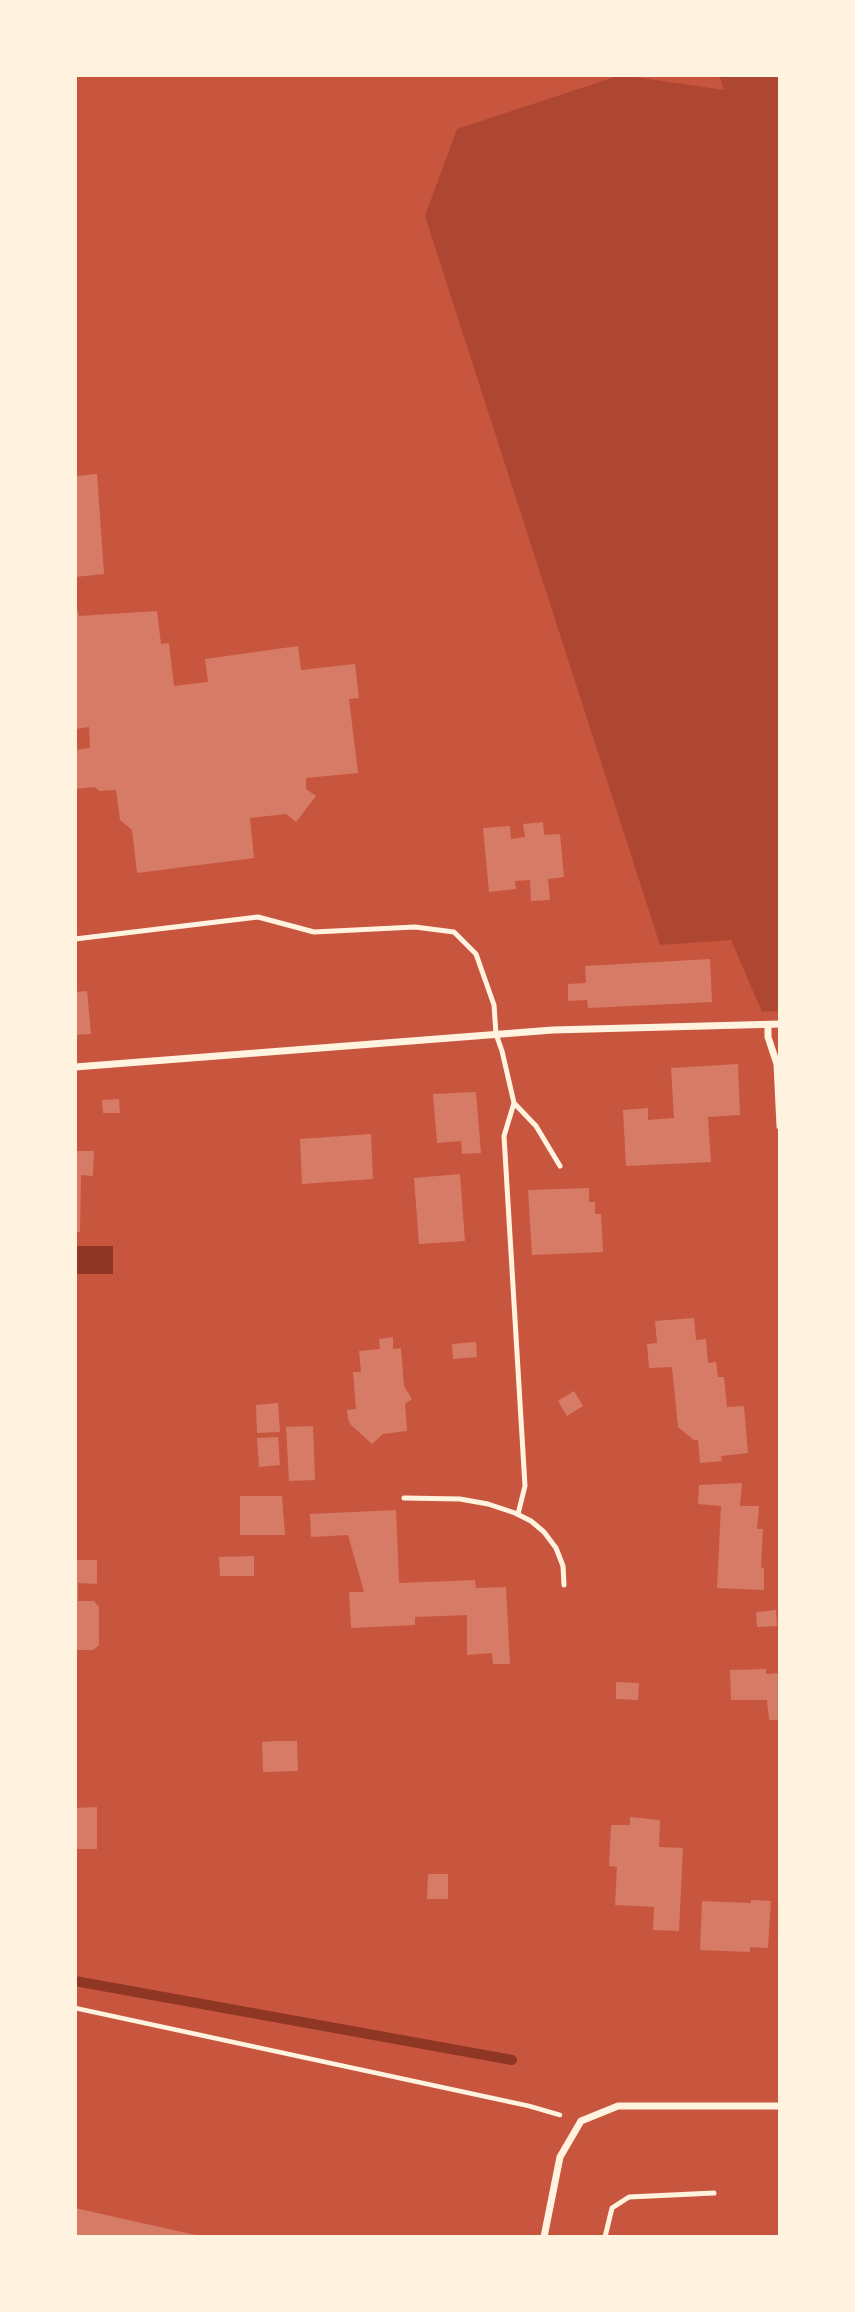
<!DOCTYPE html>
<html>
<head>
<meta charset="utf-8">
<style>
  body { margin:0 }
  #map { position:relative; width:855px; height:2312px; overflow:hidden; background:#c8553d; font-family:Mulish,sans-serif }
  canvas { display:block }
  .frame { position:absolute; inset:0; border:77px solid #fff3e0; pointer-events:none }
</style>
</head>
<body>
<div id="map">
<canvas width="855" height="2312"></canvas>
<div class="frame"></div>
</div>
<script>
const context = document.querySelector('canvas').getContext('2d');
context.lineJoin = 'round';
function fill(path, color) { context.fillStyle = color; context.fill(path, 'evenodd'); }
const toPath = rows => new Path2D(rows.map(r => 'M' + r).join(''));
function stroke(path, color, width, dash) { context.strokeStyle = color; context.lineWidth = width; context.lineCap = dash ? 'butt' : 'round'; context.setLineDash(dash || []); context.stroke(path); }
fill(toPath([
  [621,75,724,90,719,75,780,75,780,1011,762,1012,731,940,660,945,425,216,457,129]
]), '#ae4732');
fill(toPath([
  [75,1246,113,1246,113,1274,75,1274]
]), '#8f3625');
stroke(toPath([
  [75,1981,512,2060]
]), '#8f3625', 10);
fill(toPath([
  [97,474,104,574,75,577,75,476],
  [75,600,79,616,157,611,161,644,169,643,174,686,208,682,205,659,298,646,301,670,355,664,359,698,349,699,358,773,306,778,306,789,316,796,296,822,286,814,250,818,254,858,137,873,132,830,120,820,116,790,99,791,95,787,75,789,75,750,90,748,89,727,75,729],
  [543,822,544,835,560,834,564,877,548,879,550,900,531,901,530,880,515,881,516,889,489,892,483,828,510,826,511,839,525,837,523,824],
  [710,959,712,1002,588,1008,587,1000,568,1001,568,984,586,983,585,966],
  [87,991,91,1034,75,1035,75,992],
  [738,1064,740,1115,708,1117,711,1162,626,1166,623,1110,648,1108,648,1120,674,1118,671,1068],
  [476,1092,481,1153,462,1154,461,1141,437,1143,433,1094],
  [119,1099,120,1113,103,1113,102,1100],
  [371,1134,373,1179,302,1184,300,1139],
  [75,1151,94,1151,93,1176,81,1175,80,1232,75,1232],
  [460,1174,465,1241,419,1244,414,1178],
  [589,1188,589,1202,595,1202,595,1214,601,1214,603,1252,532,1255,528,1190],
  [694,1318,696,1340,706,1339,708,1363,716,1362,718,1377,724,1377,727,1407,744,1406,748,1453,721,1456,722,1461,700,1463,698,1440,694,1440,678,1427,672,1367,649,1368,647,1344,657,1343,655,1321],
  [393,1337,393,1349,401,1348,404,1386,412,1399,405,1404,407,1431,383,1434,372,1444,351,1425,348,1419,347,1410,356,1409,353,1372,361,1372,359,1351,380,1349,379,1339],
  [476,1342,477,1357,453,1359,452,1344],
  [574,1391,583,1406,567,1416,558,1401],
  [278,1403,280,1432,257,1433,256,1405],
  [313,1426,315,1480,289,1481,286,1427],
  [278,1437,280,1465,259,1467,257,1438],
  [742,1483,740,1506,759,1506,757,1529,763,1529,761,1568,764,1568,764,1590,717,1588,721,1506,698,1504,699,1485],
  [240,1496,282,1496,285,1535,240,1535],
  [396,1510,399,1583,475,1580,476,1588,506,1587,510,1664,493,1664,492,1653,467,1655,467,1615,415,1617,415,1625,351,1628,349,1592,364,1592,348,1535,311,1537,310,1514],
  [254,1556,254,1576,220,1576,219,1557],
  [75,1560,97,1560,97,1584,78,1583,78,1601,94,1601,99,1607,99,1645,93,1650,75,1650],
  [776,1610,777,1626,757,1627,756,1612],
  [766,1669,766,1674,780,1673,780,1720,769,1720,767,1700,731,1700,730,1670],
  [616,1682,639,1683,638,1700,616,1699],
  [276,1741,297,1741,298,1771,263,1772,262,1742],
  [97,1807,97,1849,75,1849,75,1808],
  [630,1817,660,1820,659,1847,683,1848,679,1931,653,1930,654,1907,615,1905,617,1867,609,1866,611,1825,630,1825],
  [428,1874,448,1874,448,1899,427,1899],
  [751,1900,771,1901,768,1948,750,1947,750,1952,700,1950,702,1901,751,1903],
  [75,2208,200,2236,200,2237,75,2237]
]), '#d67c66');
stroke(toPath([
  [75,2008,529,2106,560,2115]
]), '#fff3e0', 4.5);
stroke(toPath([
  [75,939,258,917,314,932,415,927,454,932,476,954,494,1005,496,1034,502,1051,514,1103],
  [404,1498,460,1499,488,1504,515,1513,531,1521,544,1532,556,1548,563,1566,564,1585],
  [518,1514,525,1486,504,1136,514,1103,536,1126,560,1166],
  [605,2237,612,2208,629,2197,714,2193]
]), '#fff3e0', 5);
stroke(toPath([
  [768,1025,768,1037,777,1064,780,1126],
  [75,1067,553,1030,780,1024],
  [544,2237,560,2157,581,2121,618,2106,780,2106]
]), '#fff3e0', 7);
</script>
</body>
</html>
